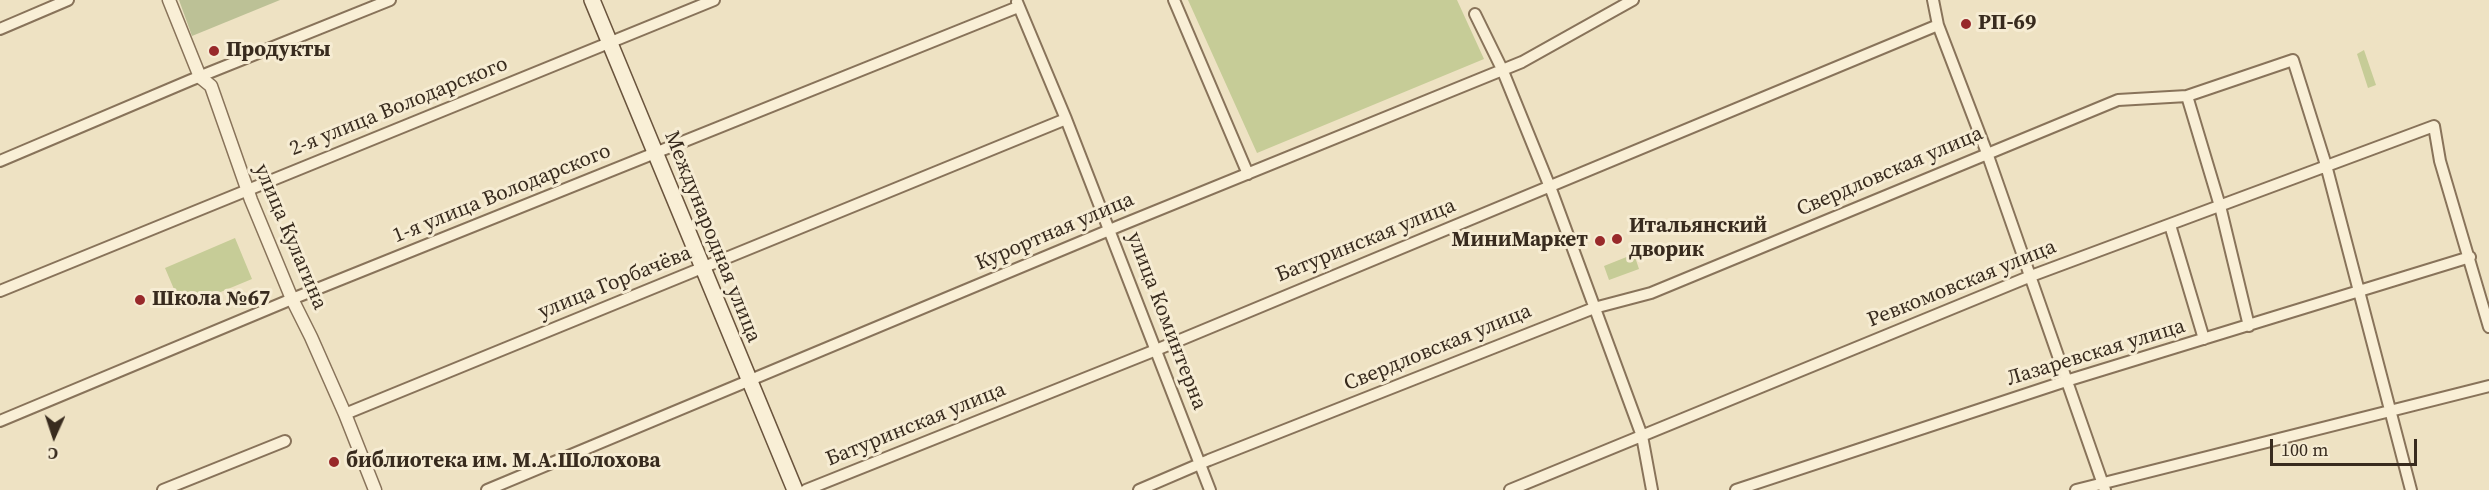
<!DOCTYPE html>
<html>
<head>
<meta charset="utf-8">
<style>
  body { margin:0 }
  #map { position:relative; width:2489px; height:490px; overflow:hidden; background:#eee2c3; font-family:"Source Serif 4",serif }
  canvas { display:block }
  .north { position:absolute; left:24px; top:406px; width:60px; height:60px; -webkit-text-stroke:4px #f6ecd3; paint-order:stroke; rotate:183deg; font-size:16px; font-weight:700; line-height:24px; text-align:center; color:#382b1e }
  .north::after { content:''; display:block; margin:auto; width:21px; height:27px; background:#382b1e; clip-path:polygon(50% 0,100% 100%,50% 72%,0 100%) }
  .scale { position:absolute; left:2270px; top:439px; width:147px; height:27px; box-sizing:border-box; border:3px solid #382b1e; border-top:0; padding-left:8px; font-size:18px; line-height:21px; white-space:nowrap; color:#382b1e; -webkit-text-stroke:4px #f6ecd3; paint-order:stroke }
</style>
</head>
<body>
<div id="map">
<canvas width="2489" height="490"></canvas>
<div class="north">С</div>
<div class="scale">100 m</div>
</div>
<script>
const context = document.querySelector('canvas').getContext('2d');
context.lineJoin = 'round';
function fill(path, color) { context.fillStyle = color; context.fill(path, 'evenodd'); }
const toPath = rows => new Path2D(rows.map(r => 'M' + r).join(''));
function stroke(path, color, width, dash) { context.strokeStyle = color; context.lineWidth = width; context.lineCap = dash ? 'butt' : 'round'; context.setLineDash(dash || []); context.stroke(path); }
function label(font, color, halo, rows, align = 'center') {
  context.font = font + ' "Source Serif 4",serif'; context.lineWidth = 6; context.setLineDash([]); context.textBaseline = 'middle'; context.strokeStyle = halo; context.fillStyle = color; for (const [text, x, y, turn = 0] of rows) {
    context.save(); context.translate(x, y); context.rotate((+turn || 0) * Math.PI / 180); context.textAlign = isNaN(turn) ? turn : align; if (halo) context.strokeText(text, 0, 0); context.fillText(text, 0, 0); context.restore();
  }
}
fill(toPath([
  [1188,0,1457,0,1484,59,1257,153],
  [2364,50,2376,85,2368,88,2357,54],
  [235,238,252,279,182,308,165,268],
  [1634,254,1639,269,1609,280,1604,266]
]), '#c6cc97');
fill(toPath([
  [179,0,280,0,192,36]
]), '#bcc196');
const minor = toPath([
  [1174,0,1248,174],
  [1933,0,1938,25,1987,153,2105,490],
  [1017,2,1066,119,1210,490],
  [1475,14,1502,69,1552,192,1642,436,1652,490],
  [0,29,68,0],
  [2187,96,2220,206,2249,326],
  [0,161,191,80,390,0],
  [2170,225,2204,339],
  [0,291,714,0],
  [345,414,1066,119],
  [0,421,292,299,1018,7],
  [163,490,285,441],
  [487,490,1119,226,1522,62,1633,0],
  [806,490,1156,350,1938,25],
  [1139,490,1209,460,1594,308,1651,293,2118,100,2187,96,2293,60,2326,165,2411,490],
  [1510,490,2031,276,2434,126,2440,161,2489,327],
  [1736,490,2066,381,2470,257],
  [2076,490,2489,386]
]);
const tertiary = toPath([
  [169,0,200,77,211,86,251,200,292,299,311,337,345,414,375,490]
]);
const secondary = toPath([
  [592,0,795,490]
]);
stroke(minor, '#88735a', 14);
stroke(tertiary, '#88735a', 15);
stroke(secondary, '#6a543d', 18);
stroke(minor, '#f9efd6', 10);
stroke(tertiary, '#f9efd6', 12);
stroke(secondary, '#f9efd6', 15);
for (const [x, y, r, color] of [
  [1966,24,6,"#98292a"],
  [214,51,6,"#98292a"],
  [1617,239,6,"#98292a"],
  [1600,241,6,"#98292a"],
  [140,300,6,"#98292a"],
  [334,462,6,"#98292a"]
]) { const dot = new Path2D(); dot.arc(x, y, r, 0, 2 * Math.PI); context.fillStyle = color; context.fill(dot); stroke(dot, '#f6ecd3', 2); }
label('bold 21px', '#382b1e', '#f6ecd3', [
  ["РП-69",1978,24],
  ["Продукты",226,51],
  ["Итальянский",1629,227],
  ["дворик",1629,251],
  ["МиниМаркет",1588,241,"right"],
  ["Школа №67",152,300],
  ["библиотека им. М.А.Шолохова",346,462]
], 'left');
label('21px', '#382b1e', '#f6ecd3', [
  ["2-я улица Володарского",399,107,-22],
  ["Свердловская улица",1890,172,-23],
  ["1-я улица Володарского",502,194,-22],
  ["Курортная улица",1055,232,-23],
  ["улица Кулагина",290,237,67],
  ["Международная улица",712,237,68],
  ["Батуринская улица",1366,241,-22],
  ["улица Горбачёва",615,283,-22],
  ["Ревкомовская улица",1962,284,-22],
  ["улица Коминтерна",1166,321,69],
  ["Свердловская улица",1438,348,-22],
  ["Лазаревская улица",2096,353,-17],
  ["Батуринская улица",916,425,-22]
]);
</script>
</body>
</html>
